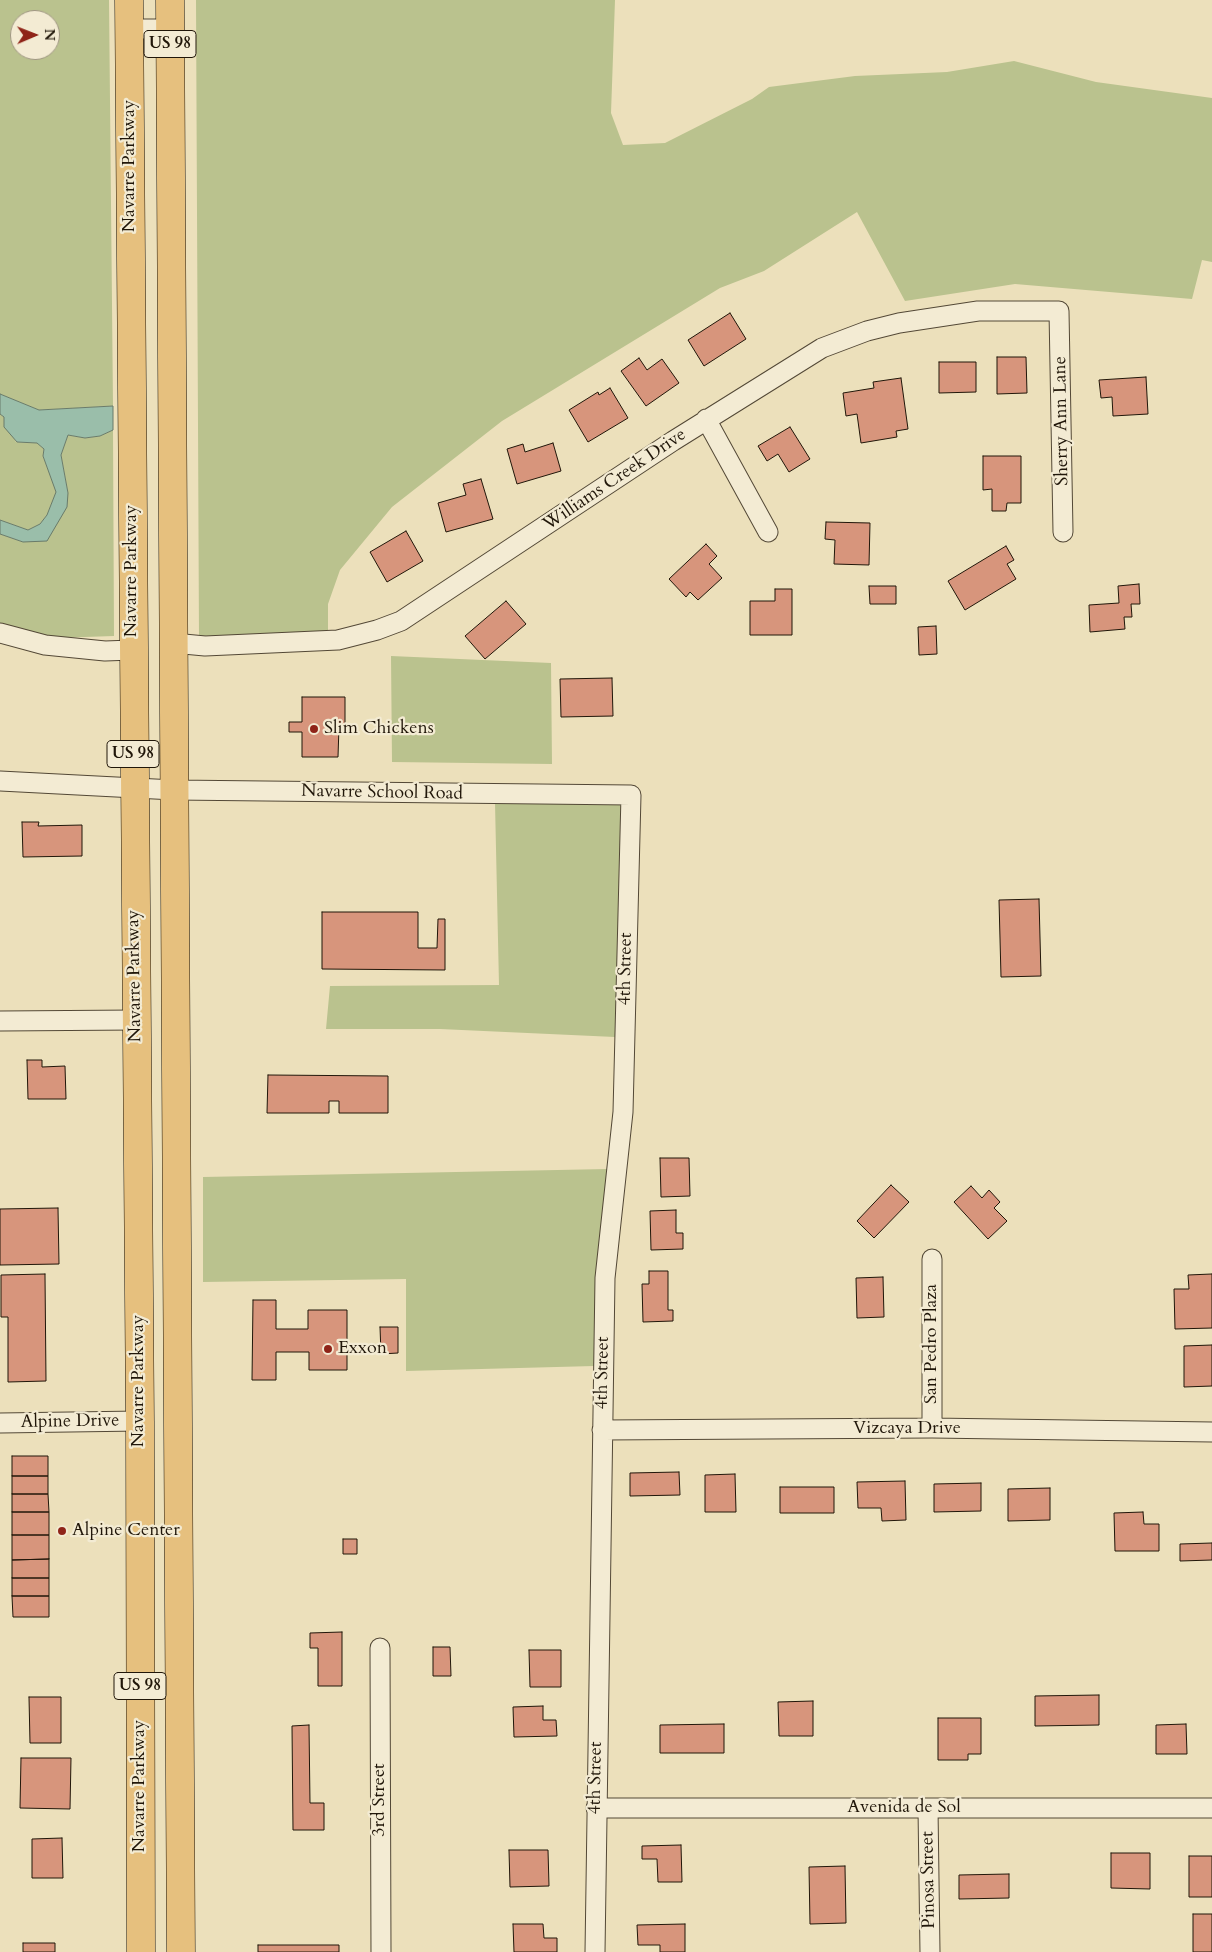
<!DOCTYPE html>
<html>
<head>
<meta charset="utf-8">
<style>
  body { margin:0 }
  #map { position:relative; width:1212px; height:1952px; overflow:hidden; background:#ece0bb; font-family:Cardo,serif }
  canvas { display:block }
  .north { position:absolute; left:10px; top:10px; width:50px; height:50px; box-sizing:border-box; background:#f3ebd3; border:1px solid #9f9682; border-radius:50%; rotate:89deg; font-size:14px; font-weight:700; line-height:20px; text-align:center; color:#201609 }
  .north::after { content:''; display:block; margin:auto; width:18px; height:22px; background:#8f2418; clip-path:polygon(50% 0,100% 100%,50% 72%,0 100%) }
</style>
</head>
<body>
<div id="map">
<canvas width="1212" height="1952"></canvas>
<div class="north">N</div>
</div>
<script>
const context = document.querySelector('canvas').getContext('2d');
context.lineJoin = 'round';
function fill(path, color) { context.fillStyle = color; context.fill(path, 'evenodd'); }
const toPath = rows => new Path2D(rows.map(r => 'M' + r).join(''));
function stroke(path, color, width, dash) { context.strokeStyle = color; context.lineWidth = width; context.lineCap = dash ? 'butt' : 'round'; context.setLineDash(dash || []); context.stroke(path); }
function label(font, color, halo, rows, align = 'center') {
  context.font = font + ' Cardo,serif'; context.lineWidth = 4.5; context.setLineDash([]); context.textBaseline = 'middle'; context.strokeStyle = halo; context.fillStyle = color; for (const [text, x, y, turn = 0] of rows) {
    context.save(); context.translate(x, y); context.rotate((+turn || 0) * Math.PI / 180); context.textAlign = isNaN(turn) ? turn : align; if (halo) context.strokeText(text, 0, 0); context.fillText(text, 0, 0); context.restore();
  }
}
fill(toPath([
  [0,0,109,0,113,406,39,410,0,394],
  [20,20,50,20,50,50,20,50],
  [196,0,615,0,611,113,623,145,665,143,752,99,769,87,855,76,947,72,1014,61,1096,82,1212,98,1212,262,1202,260,1192,299,1015,284,905,301,857,212,764,271,720,288,502,421,392,507,340,570,328,604,328,633,199,637],
  [0,414,4,417,16,442,37,443,44,449,43,456,57,492,47,515,40,524,28,530,0,520],
  [113,430,114,636,55,638,0,624,0,534,23,542,68,493,61,455,68,435,85,438,100,436],
  [391,656,551,663,552,764,392,762],
  [495,803,621,804,615,1037,440,1029,326,1029,330,986,499,985],
  [608,1169,596,1277,594,1366,406,1371,406,1279,203,1282,203,1177]
]), '#bac28e');
const water = toPath([
  [0,394,39,410,113,406,113,430,100,436,85,438,68,435,61,455,68,493,67,507,47,541,23,542,0,534,0,520,28,530,40,524,47,515,56,492,43,456,44,449,37,443,17,442,4,427,4,417,0,414,0,394]
]);
fill(water, '#9abeaa');
stroke(water, '#697b6a', 1);
const building = toPath([
  [730,313,746,339,704,366,688,340,730,313],
  [997,357,1026,357,1027,393,997,394,997,357],
  [639,358,647,370,662,359,679,383,646,406,621,371,639,358],
  [939,362,976,362,976,392,939,393,939,362],
  [1146,377,1148,414,1113,416,1112,397,1101,398,1099,380,1146,377],
  [901,378,908,429,896,431,897,437,861,443,857,414,846,416,843,393,874,388,873,382,901,378],
  [610,388,628,418,588,442,569,410,598,392,599,395,610,388],
  [790,427,810,459,789,472,778,454,767,461,758,446,790,427],
  [553,443,561,471,517,484,507,449,523,444,525,452,553,443],
  [983,456,1021,456,1021,503,1007,503,1006,511,992,511,992,489,983,490,983,456],
  [481,479,493,519,446,532,438,503,466,495,463,484,481,479],
  [826,522,870,523,869,565,834,564,835,540,825,539,826,522],
  [406,531,423,561,387,582,370,552,406,531],
  [706,544,717,556,709,564,722,578,698,600,690,592,686,597,669,579,706,544],
  [1006,546,1014,560,1007,564,1016,579,965,610,948,581,1006,546],
  [1139,584,1140,604,1131,604,1132,617,1124,617,1125,629,1090,632,1089,605,1119,603,1118,586,1139,584],
  [869,586,896,586,896,604,870,604,869,586],
  [775,589,792,589,792,635,750,635,750,601,775,601,775,589],
  [506,601,526,624,485,659,465,636,506,601],
  [936,626,937,654,919,655,918,627,936,626],
  [612,678,613,716,561,717,560,679,612,678],
  [302,697,345,697,345,726,339,726,338,757,302,757,302,732,289,732,289,722,302,722,302,697],
  [22,822,39,822,38,826,82,825,82,856,23,857,22,822],
  [1039,899,1041,976,1001,977,999,900,1039,899],
  [322,912,418,912,418,948,437,948,438,919,445,919,445,970,322,969,322,912],
  [27,1060,42,1060,42,1067,65,1066,66,1099,28,1099,27,1060],
  [268,1075,388,1076,388,1113,339,1113,339,1101,329,1101,329,1113,267,1113,268,1075],
  [660,1158,689,1158,690,1196,661,1197,660,1158],
  [891,1185,909,1202,874,1238,857,1221,891,1185],
  [971,1186,982,1198,989,1190,1000,1202,994,1208,1007,1221,988,1239,954,1202,971,1186],
  [58,1208,59,1264,0,1265,0,1209,58,1208],
  [676,1210,676,1233,683,1233,683,1249,651,1250,650,1211,676,1210],
  [649,1271,668,1271,668,1310,673,1310,673,1321,643,1322,642,1284,649,1284,649,1271],
  [45,1274,46,1381,8,1382,8,1317,1,1317,1,1275,45,1274],
  [1212,1274,1212,1328,1175,1329,1174,1289,1189,1289,1188,1275,1212,1274],
  [883,1277,884,1317,857,1318,856,1278,883,1277],
  [253,1300,276,1300,276,1329,308,1329,308,1310,347,1310,347,1370,309,1370,309,1352,276,1352,276,1380,252,1380,253,1300],
  [380,1327,398,1327,398,1353,381,1354,380,1327],
  [1212,1345,1212,1386,1184,1387,1184,1346,1212,1345],
  [12,1456,48,1456,48,1476,12,1476,12,1456],
  [679,1472,680,1495,630,1496,630,1473,679,1472],
  [735,1474,736,1512,705,1512,705,1475,735,1474],
  [12,1476,48,1476,48,1494,12,1494,12,1476],
  [905,1481,906,1520,882,1521,881,1508,858,1508,857,1482,905,1481],
  [981,1483,981,1511,934,1512,934,1484,981,1483],
  [780,1487,834,1487,834,1513,780,1513,780,1487],
  [1050,1488,1050,1520,1008,1521,1008,1489,1050,1488],
  [12,1494,48,1494,49,1512,12,1512,12,1494],
  [12,1512,49,1512,49,1535,12,1535,12,1512],
  [1143,1512,1144,1524,1159,1524,1159,1551,1115,1551,1114,1513,1143,1512],
  [12,1535,49,1535,49,1559,12,1560,12,1535],
  [343,1539,357,1539,357,1554,343,1554,343,1539],
  [1212,1543,1212,1560,1180,1561,1180,1544,1212,1543],
  [49,1559,49,1578,12,1578,12,1560,49,1559],
  [12,1578,49,1578,49,1596,12,1596,12,1578],
  [12,1596,49,1596,49,1617,13,1617,12,1596],
  [342,1632,342,1686,318,1686,318,1648,310,1648,310,1633,342,1632],
  [433,1647,450,1647,451,1676,433,1676,433,1647],
  [529,1650,561,1650,561,1687,530,1687,529,1650],
  [1099,1695,1099,1725,1035,1726,1035,1696,1099,1695],
  [29,1697,61,1697,61,1743,30,1743,29,1697],
  [813,1701,813,1736,779,1736,778,1702,813,1701],
  [543,1706,543,1720,556,1720,557,1736,514,1737,513,1707,543,1706],
  [938,1718,981,1718,981,1754,968,1754,968,1760,938,1760,938,1718],
  [724,1724,724,1753,660,1753,660,1725,724,1724],
  [1186,1724,1187,1754,1156,1754,1156,1725,1186,1724],
  [309,1725,310,1803,324,1803,324,1830,293,1830,292,1726,309,1725],
  [21,1758,71,1758,70,1809,20,1808,21,1758],
  [62,1838,63,1878,32,1878,32,1839,62,1838],
  [681,1845,682,1882,658,1882,657,1859,642,1859,642,1846,681,1845],
  [509,1850,548,1850,549,1886,510,1887,509,1850],
  [1111,1853,1150,1853,1150,1889,1111,1888,1111,1853],
  [1189,1856,1212,1856,1212,1897,1189,1897,1189,1856],
  [845,1866,846,1923,810,1924,809,1867,845,1866],
  [1009,1874,1009,1898,959,1899,959,1875,1009,1874],
  [1193,1914,1212,1914,1212,1952,1193,1952,1193,1914],
  [513,1924,543,1924,544,1938,557,1938,557,1952,514,1952,513,1924],
  [685,1924,685,1952,660,1952,660,1945,638,1945,637,1925,685,1924],
  [23,1943,55,1943,55,1952,23,1952,23,1943],
  [258,1945,339,1945,339,1952,258,1952,258,1945]
]);
fill(building, '#d7957c');
stroke(building, '#201609', 1);
const street = toPath([
  [130,29,170,29],
  [706,419,768,532],
  [0,633,45,645,105,651,132,650],
  [173,643,205,646,338,640,377,630,401,621,673,441,822,348,867,331,899,323,978,311,1059,311,1063,532],
  [0,781,174,790,631,795,623,1112,605,1278,595,1952],
  [0,1021,136,1020],
  [0,1423,140,1421],
  [932,1428,932,1259],
  [602,1430,932,1428,1212,1432],
  [380,1648,381,1952],
  [596,1808,1212,1808],
  [928,1808,930,1952]
]);
const highway = toPath([
  [129,0,140,1421,141,1952],
  [170,0,181,1952]
]);
stroke(street, '#534836', 21);
stroke(highway, '#201609', 29);
stroke(street, '#f3ebd3', 19);
stroke(highway, '#e6c07e', 28);
for (const [x, y, r, color] of [
  [314,729,5,"#8f2418"],
  [328,1349,5,"#8f2418"],
  [62,1531,5,"#8f2418"]
]) { const dot = new Path2D(); dot.arc(x, y, r, 0, 2 * Math.PI); context.fillStyle = color; context.fill(dot); stroke(dot, '#f3ebd3', 2); }
for (const [x, y, w] of [
  [170,44,52],
  [133,754,52],
  [140,1686,52]
]) { const box = new Path2D(); box.roundRect(x - w / 2, y - 13.5, w, 27, 4); context.fillStyle = '#f3ebd3'; context.fill(box); stroke(box, '#201609', 1); }
label('bold 16px', '#201609', null, [
  ["US 98",170,44],
  ["US 98",133,754],
  ["US 98",140,1686]
]);
label('18px', '#201609', '#f3ebd3', [
  ["Navarre Parkway",130,166,-90],
  ["Sherry Ann Lane",1062,421,-91],
  ["Williams Creek Drive",615,480,-34],
  ["Navarre Parkway",132,571,-90],
  ["Navarre School Road",382,793,1],
  ["4th Street",626,969,-89],
  ["Navarre Parkway",135,976,-91],
  ["San Pedro Plaza",932,1344,-90],
  ["4th Street",603,1373,-89],
  ["Navarre Parkway",139,1381,-90],
  ["Alpine Drive",70,1422,-1],
  ["Vizcaya Drive",907,1429],
  ["4th Street",596,1778,-89],
  ["Navarre Parkway",140,1786,-90],
  ["3rd Street",380,1800,-90],
  ["Avenida de Sol",904,1808],
  ["Pinosa Street",929,1880,-91]
]);
label('18px', '#201609', '#f3ebd3', [
  ["Slim Chickens",324,729],
  ["Exxon",338,1349],
  ["Alpine Center",72,1531]
], 'left');
</script>
</body>
</html>
